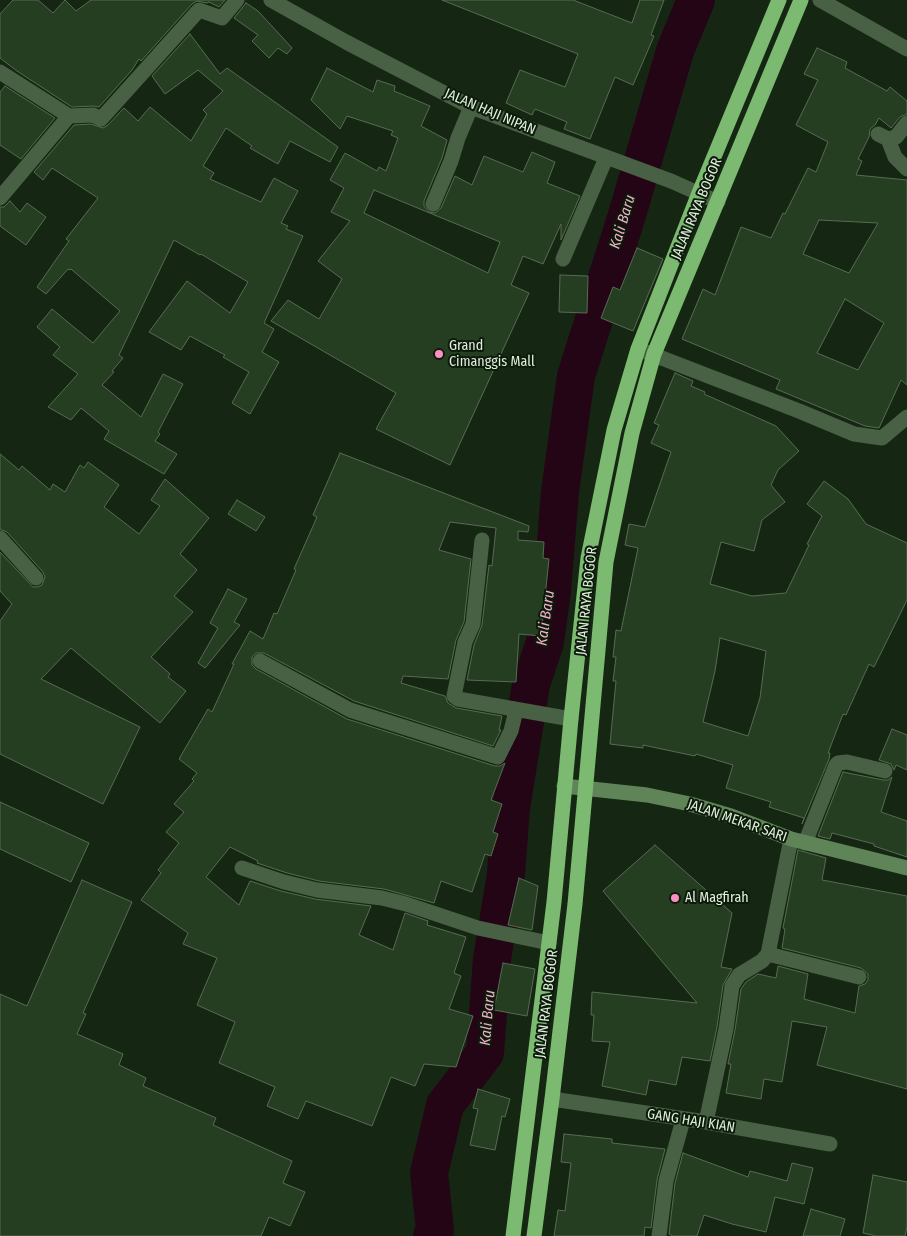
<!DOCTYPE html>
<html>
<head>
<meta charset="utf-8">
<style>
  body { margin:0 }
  canvas { display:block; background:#152612 }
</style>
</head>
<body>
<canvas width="907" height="1236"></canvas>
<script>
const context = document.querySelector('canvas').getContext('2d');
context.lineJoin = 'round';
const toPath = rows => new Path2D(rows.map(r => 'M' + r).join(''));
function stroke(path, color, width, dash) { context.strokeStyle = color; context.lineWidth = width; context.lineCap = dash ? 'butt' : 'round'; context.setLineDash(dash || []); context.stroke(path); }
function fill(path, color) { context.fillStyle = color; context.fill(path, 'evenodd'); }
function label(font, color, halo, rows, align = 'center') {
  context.font = font + ' "Fira Sans Condensed",sans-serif'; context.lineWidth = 4; context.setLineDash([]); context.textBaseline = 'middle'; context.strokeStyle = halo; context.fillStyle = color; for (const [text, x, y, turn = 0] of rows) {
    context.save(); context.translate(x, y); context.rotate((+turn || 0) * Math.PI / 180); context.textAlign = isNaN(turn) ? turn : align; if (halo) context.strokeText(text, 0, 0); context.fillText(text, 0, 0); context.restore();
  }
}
stroke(toPath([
  [432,1236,435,1230,429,1173,445,1105,485,1053,492,959,506,874,511,808,531,684,545,642,552,591,560,492,576,376,627,215,675,51,696,0]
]), '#240516', 38);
const building = toPath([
  [13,0,38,0,53,13,65,0,76,11,91,0,225,0,219,7,209,2,207,3,197,1,192,4,141,61,139,59,132,70,99,107,93,106,72,107,17,71,0,58,0,14,13,0],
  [442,0,573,0,632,23,640,0,664,0,651,35,654,36,633,85,615,77,590,139,564,129,567,122,535,109,532,115,506,103,520,70,565,87,578,54,442,0],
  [246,3,258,11,292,48,287,54,278,48,269,58,252,41,258,35,234,18,246,3],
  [190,34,220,74,227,68,338,147,330,162,290,141,278,164,250,148,252,146,226,128,203,166,214,173,210,179,261,202,274,178,298,191,281,223,288,226,286,229,303,236,264,323,274,329,262,352,279,362,250,414,232,403,249,372,223,357,225,355,190,336,181,350,149,332,187,281,230,313,248,282,201,254,200,255,174,240,119,355,123,358,112,371,114,372,102,385,141,417,163,374,183,384,158,432,160,434,155,441,177,454,164,474,104,439,109,431,81,408,71,420,48,407,78,374,53,355,60,347,37,327,52,309,93,343,120,311,71,269,70,270,68,269,46,294,37,287,69,241,66,239,98,198,52,168,43,180,34,172,74,125,91,124,103,128,108,125,124,108,138,121,150,107,191,141,207,114,203,110,223,91,198,70,165,94,152,76,190,34],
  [817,48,847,62,845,68,887,91,890,87,907,101,907,114,900,117,891,128,879,118,875,125,870,129,869,137,858,159,862,161,856,175,907,180,907,385,901,380,879,428,865,426,776,389,780,380,682,339,703,289,715,295,741,227,771,238,783,213,785,214,808,168,816,172,828,142,796,125,818,80,804,74,817,48],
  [819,220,878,223,849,273,803,254,819,220],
  [845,299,884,323,858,370,817,353,845,299],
  [327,68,373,92,377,80,395,86,394,91,430,106,421,126,447,140,442,158,424,201,424,206,429,212,435,213,441,208,455,176,472,185,484,156,523,172,532,152,555,162,547,183,580,196,561,240,561,224,543,264,523,256,511,285,529,293,450,465,376,429,396,393,271,321,288,300,319,319,342,279,318,261,350,221,331,212,344,188,330,180,345,153,377,171,379,167,386,171,398,138,391,135,393,131,347,116,340,129,311,100,327,68],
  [374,190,500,242,488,273,364,213,374,190],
  [5,86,55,118,21,159,0,145,0,92,5,86],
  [10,201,20,212,27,203,46,217,26,245,0,226,0,207,4,207,10,201],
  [637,248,663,259,633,331,601,318,613,287,620,290,637,248],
  [560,275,588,276,587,313,559,312,560,275],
  [675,373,693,381,691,386,705,392,704,394,776,426,799,451,778,470,771,485,785,502,762,520,754,551,721,542,710,584,752,596,786,593,809,545,807,544,822,516,807,504,824,481,848,499,866,524,907,543,907,600,874,667,869,664,846,715,843,714,828,753,830,753,829,759,802,824,804,818,769,807,771,802,726,788,733,765,696,754,695,756,643,745,643,748,610,744,616,681,613,681,616,657,613,657,616,630,621,631,638,548,625,545,629,524,645,527,671,452,651,443,659,425,654,423,675,373],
  [720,638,766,651,760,698,748,736,703,722,715,671,720,638],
  [340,453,529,526,528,532,518,531,518,540,544,542,543,558,549,559,541,636,519,634,516,682,467,680,474,645,482,625,489,565,492,566,496,528,450,522,439,550,471,559,464,622,456,640,448,679,403,676,401,683,445,696,448,703,456,708,502,716,499,730,501,730,493,746,354,701,264,653,256,653,252,657,252,665,256,669,347,719,495,766,500,766,505,763,491,800,502,804,493,832,498,834,491,856,485,854,472,892,441,881,434,903,384,889,319,881,287,873,257,863,258,861,230,847,206,877,239,905,250,881,281,891,315,899,371,906,359,935,393,950,405,913,428,921,427,925,466,937,454,973,461,976,449,1009,473,1016,456,1067,424,1064,415,1086,391,1077,372,1126,306,1101,298,1119,267,1106,275,1087,219,1063,235,1022,197,1005,217,958,183,944,188,933,141,900,161,873,158,870,179,843,166,832,184,812,174,804,194,781,192,779,197,773,179,759,208,709,212,712,234,664,232,664,250,631,263,639,274,613,277,614,296,570,294,569,317,517,313,515,340,453],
  [0,454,19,470,22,466,50,490,53,484,65,492,80,465,84,468,88,462,119,485,104,507,139,534,160,506,151,500,165,479,209,518,180,554,197,570,174,596,193,612,151,657,170,674,168,677,186,691,160,723,71,648,41,679,140,727,103,804,0,754,0,621,12,604,0,591,0,552,33,587,37,587,42,585,45,577,43,572,7,532,0,529,0,454],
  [237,500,265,517,256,531,228,514,237,500],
  [228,589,247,599,234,622,240,625,205,668,198,663,218,628,210,623,228,589],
  [892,729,907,735,907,770,896,765,894,770,891,764,879,760,892,729],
  [843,772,883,780,888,780,892,777,881,812,907,821,907,857,874,846,874,844,832,833,830,839,818,836,843,772],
  [0,802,89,843,71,882,0,849,0,802],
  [655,845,732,913,721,967,732,969,723,985,717,1027,710,1061,682,1057,676,1085,649,1080,646,1095,602,1086,610,1042,592,1041,594,1015,591,1015,592,992,697,1003,603,891,655,845],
  [798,850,826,858,822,880,907,896,907,1089,817,1065,827,1027,792,1021,782,1082,764,1079,761,1099,726,1093,731,1064,728,1064,735,1030,741,989,746,982,758,974,776,978,778,966,808,974,804,999,855,1013,859,986,865,984,868,980,868,974,861,968,782,948,785,929,783,928,798,850],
  [519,878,538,886,532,930,508,925,519,878],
  [82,880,132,902,83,1013,86,1014,77,1034,123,1054,119,1065,146,1078,143,1086,216,1118,213,1125,292,1161,283,1183,305,1192,290,1226,269,1217,261,1236,0,1236,0,994,27,1006,82,880],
  [503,963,535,969,527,1016,494,1010,503,963],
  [478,1089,510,1099,505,1117,502,1116,495,1150,470,1145,478,1109,473,1108,478,1089],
  [564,1134,612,1139,612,1143,665,1149,657,1180,651,1228,645,1227,644,1236,554,1236,558,1210,565,1211,571,1163,561,1162,564,1134],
  [683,1153,748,1177,750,1171,787,1181,792,1163,813,1168,804,1204,775,1197,766,1232,732,1224,704,1215,697,1236,673,1236,669,1234,675,1183,683,1153],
  [873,1175,907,1182,907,1227,905,1236,876,1236,863,1233,873,1175],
  [811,1209,845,1219,840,1236,803,1236,811,1209]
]);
fill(building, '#253e21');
stroke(building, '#576b53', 1);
stroke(toPath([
  [271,0,346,42,471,107,671,181,718,202],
  [820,0,907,49],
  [0,72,69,116],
  [878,134,888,139,896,137,907,123],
  [888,139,895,157,907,169],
  [0,198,69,116,93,115,101,119,199,10,222,18,237,0],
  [433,204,451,161,458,138,471,107],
  [563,259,606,158],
  [641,350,799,411,854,434,882,438,907,417],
  [0,538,36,578],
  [482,540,473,624,465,642,454,696,458,699,571,719],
  [260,661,350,710,498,757,511,731,516,710],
  [805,843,836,765,838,763,847,762,885,771],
  [242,868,284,882,317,890,382,898,406,904,478,928,549,943],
  [768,954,859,977],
  [552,1099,706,1122,830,1144],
  [706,1122,726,1029,732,986,739,975,762,961,768,954,791,839],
  [659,1236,666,1181,683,1120]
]), '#486044', 15);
stroke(toPath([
  [564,786,647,795,690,804,731,816,791,839,907,868]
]), '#5e8457', 15);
stroke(toPath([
  [513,1236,554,902,571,719,588,558,614,430,638,349,699,193,779,0],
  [534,1236,552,1099,575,904,606,562,632,433,654,354,801,0]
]), '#7cb971', 15);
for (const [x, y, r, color] of [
  [439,354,5,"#fb8fc4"],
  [675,898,5,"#fb8fc4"]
]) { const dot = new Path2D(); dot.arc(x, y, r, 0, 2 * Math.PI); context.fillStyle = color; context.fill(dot); stroke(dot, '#0b1c08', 2); }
label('14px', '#e2eee0', '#0b1c08', [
  ["JALAN HAJI NIPAN",490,112,23],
  ["JALAN RAYA BOGOR",697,209,-67],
  ["JALAN RAYA BOGOR",587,601,-84],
  ["JALAN MEKAR SARI",737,821,19],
  ["JALAN RAYA BOGOR",547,1004,-83],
  ["GANG HAJI KIAN",691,1121,9]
]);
label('14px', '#e2eee0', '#0b1c08', [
  ["Grand",449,346],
  ["Cimanggis Mall",449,362],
  ["Al Magfirah",685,898]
], 'left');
label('italic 15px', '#f3aece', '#0b1c08', [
  ["Kali Baru",623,222,-73],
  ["Kali Baru",546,618,-82],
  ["Kali Baru",488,1018,-85]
]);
</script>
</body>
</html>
